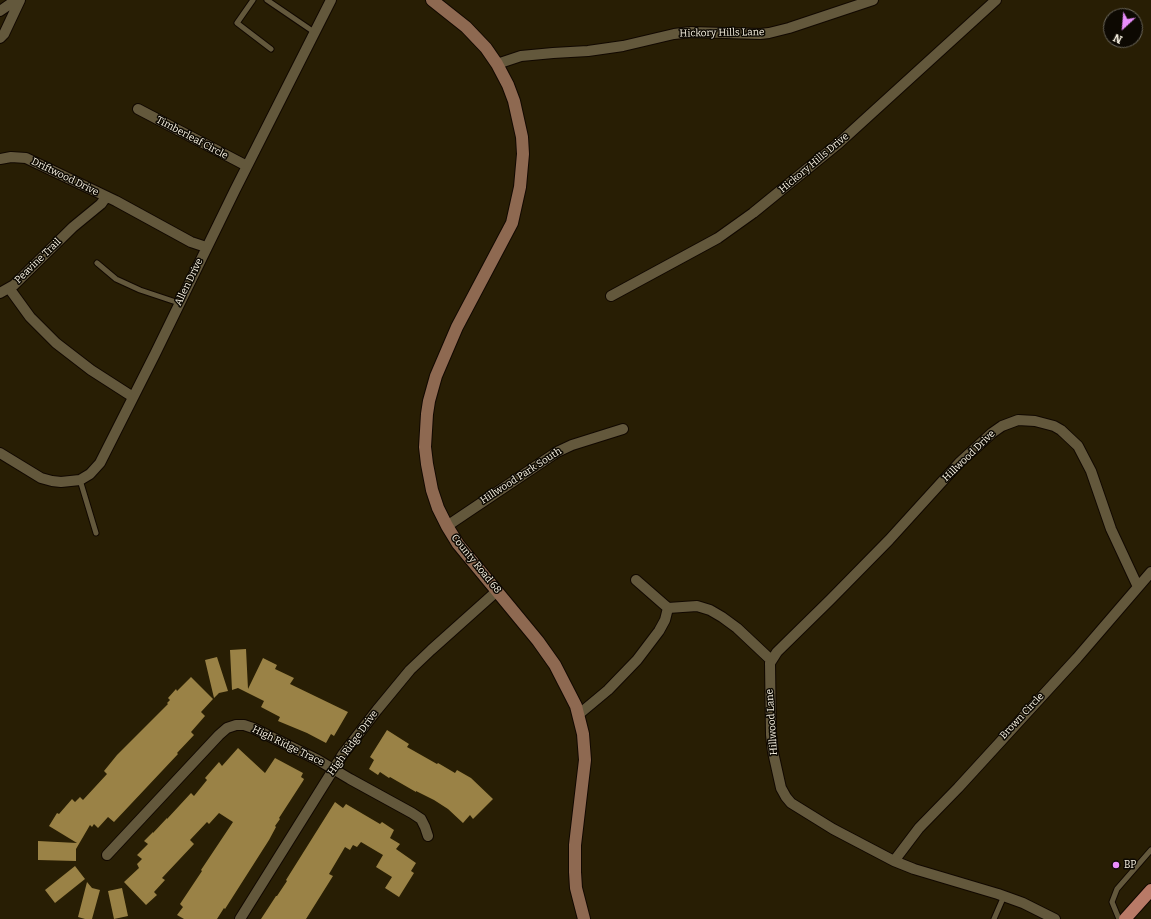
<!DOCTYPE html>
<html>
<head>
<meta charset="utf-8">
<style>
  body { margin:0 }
  #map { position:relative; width:1151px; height:919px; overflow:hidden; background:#281e04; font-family:Bitter,serif }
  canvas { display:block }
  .north { position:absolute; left:1103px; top:8px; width:40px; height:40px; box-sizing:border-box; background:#0d0902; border:1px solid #6b675c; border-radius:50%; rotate:206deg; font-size:11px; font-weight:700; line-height:16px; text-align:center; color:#f9f3e3 }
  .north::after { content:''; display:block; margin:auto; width:14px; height:18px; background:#ea8dfc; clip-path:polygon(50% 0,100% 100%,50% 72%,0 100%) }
</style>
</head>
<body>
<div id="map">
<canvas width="1151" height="919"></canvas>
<div class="north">N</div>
</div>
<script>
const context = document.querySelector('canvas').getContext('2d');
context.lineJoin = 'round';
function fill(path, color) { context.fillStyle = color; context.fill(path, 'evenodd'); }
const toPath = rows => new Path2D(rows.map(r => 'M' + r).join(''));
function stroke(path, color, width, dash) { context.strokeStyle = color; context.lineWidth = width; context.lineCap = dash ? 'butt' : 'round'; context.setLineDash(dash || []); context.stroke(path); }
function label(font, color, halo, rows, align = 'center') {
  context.font = font + ' Bitter,serif'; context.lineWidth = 3; context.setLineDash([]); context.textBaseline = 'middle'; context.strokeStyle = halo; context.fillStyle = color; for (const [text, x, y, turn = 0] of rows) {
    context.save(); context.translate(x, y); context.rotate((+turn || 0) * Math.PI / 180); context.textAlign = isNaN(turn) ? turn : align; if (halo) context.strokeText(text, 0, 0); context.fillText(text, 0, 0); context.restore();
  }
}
fill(toPath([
  [246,649,248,689,263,658,277,665,275,669,294,678,290,684,348,712,334,736,331,734,326,743,307,733,278,721,280,717,261,707,264,701,238,688,232,690,230,650],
  [217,657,228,691,219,693,214,698,205,660],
  [191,677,213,699,201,712,205,716,191,732,194,735,177,753,178,754,114,822,108,817,98,828,94,824,92,827,90,825,76,849,76,861,38,860,38,841,77,843,49,826,57,813,59,814,72,799,75,802,80,797,83,800,107,774,104,771,117,755,168,704,167,703,170,700,168,698,176,689,177,691],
  [387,730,409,744,407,747,437,764,438,763,455,773,457,770,471,778,493,799,473,819,470,815,463,823,448,809,434,800,416,791,416,792,390,777,389,778,380,772,378,775,369,769,374,760,370,757],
  [238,748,265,773,275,758,303,773,301,777,304,779,303,781,279,818,280,819,275,826,276,827,269,840,225,909,224,908,217,919,184,919,177,915,183,907,180,904,202,871,201,870,233,822,219,813,209,824,207,822,190,840,194,844,162,878,165,880,154,892,157,895,146,905,124,882,139,868,137,864,142,859,137,855,148,844,144,841,153,832,153,833,167,818,167,819,191,793,194,796,207,780,205,778,219,762,222,766],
  [335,802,343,808,346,804,380,824,382,822,394,830,390,838,400,844,396,849,416,863,411,871,414,873,399,897,385,888,392,877,376,867,383,855,361,842,357,847,353,845,350,850,345,847,329,874,333,876,306,919,261,919,276,896,277,896,287,881,286,880],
  [75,866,85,879,55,903,45,890],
  [87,882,92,888,100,890,92,919,85,919,78,917],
  [122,888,128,916,114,919,108,891]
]), '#9a8246');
const lane = toPath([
  [253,0,237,23,271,49],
  [267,0,314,32],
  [97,263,116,279,140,290,179,303],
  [80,480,96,533],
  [994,919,1004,896],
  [1119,919,1112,902,1117,889,1151,850]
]);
const street = toPath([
  [0,11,16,0],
  [0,38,4,34,20,0],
  [497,64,521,56,553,53,588,51,623,46,674,34,691,32,760,34,769,33,789,28,873,0],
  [138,109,247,166],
  [0,159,11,157,26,158,116,201,191,242,206,247],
  [9,288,30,317,56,343,91,370,133,397],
  [0,293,14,285,73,227,101,204,106,197],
  [611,296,718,238,753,213,839,143,996,0],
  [0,453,41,478,52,481,61,482,80,480,90,474,100,463,155,354,235,190,331,0],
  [447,526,557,452,572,445,623,429],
  [636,580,668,608],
  [668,608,697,606,710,610,722,617,737,628,771,660],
  [578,715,608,690,637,660,659,631,665,620,668,608],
  [107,855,219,735,227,728,236,725,244,725,253,728,318,760,350,779,412,813,421,819,425,827,428,836],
  [894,861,919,828,958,788,1077,658,1151,572],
  [240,919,343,754,377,710,410,670,431,650,497,591],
  [1055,919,1023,903,998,894,914,869,894,861,833,829,791,803,786,797,781,788,773,752,771,735,770,663,777,652,830,600,889,540,959,463,992,433,1002,426,1018,420,1035,421,1054,426,1061,430,1078,446,1091,471,1111,529,1138,587]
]);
const secondary = toPath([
  [432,0,466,27,486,48,497,64,508,85,514,101,522,137,523,154,520,187,512,223,457,327,436,376,429,401,427,414,425,447,427,464,432,490,438,508,447,526,458,544,538,641,555,665,576,706,583,734,585,760,575,845,575,872,576,888,584,919]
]);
const primary = toPath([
  [1125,919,1151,890]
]);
stroke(lane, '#110800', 7);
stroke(street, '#110800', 12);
stroke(secondary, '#110800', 14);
stroke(primary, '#110800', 14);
stroke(lane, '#63583c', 5);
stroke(street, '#63583c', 10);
stroke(secondary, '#8e6951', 12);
stroke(primary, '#b97a67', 12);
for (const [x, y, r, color] of [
  [1116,865,4,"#ea8dfc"]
]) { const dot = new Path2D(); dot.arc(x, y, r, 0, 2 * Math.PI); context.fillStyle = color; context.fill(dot); stroke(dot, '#0d0902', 1.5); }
label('10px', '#f9f3e3', '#0d0902', [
  ["Hickory Hills Lane",722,33,-1],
  ["Timberleaf Circle",192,138,28],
  ["Hickory Hills Drive",814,163,-40],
  ["Driftwood Drive",65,177,26],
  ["Peavine Trail",38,261,-44],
  ["Allen Drive",189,282,-64],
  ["Hillwood Drive",969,456,-44],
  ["Hillwood Park South",521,476,-33],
  ["County Road 68",476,564,51],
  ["Brown Circle",1022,716,-47],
  ["Hillwood Lane",772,722,-94],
  ["High Ridge Drive",353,743,-54],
  ["High Ridge Trace",288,746,26]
]);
label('10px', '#f9f3e3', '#0d0902', [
  ["BP",1124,865]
], 'left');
</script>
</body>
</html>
